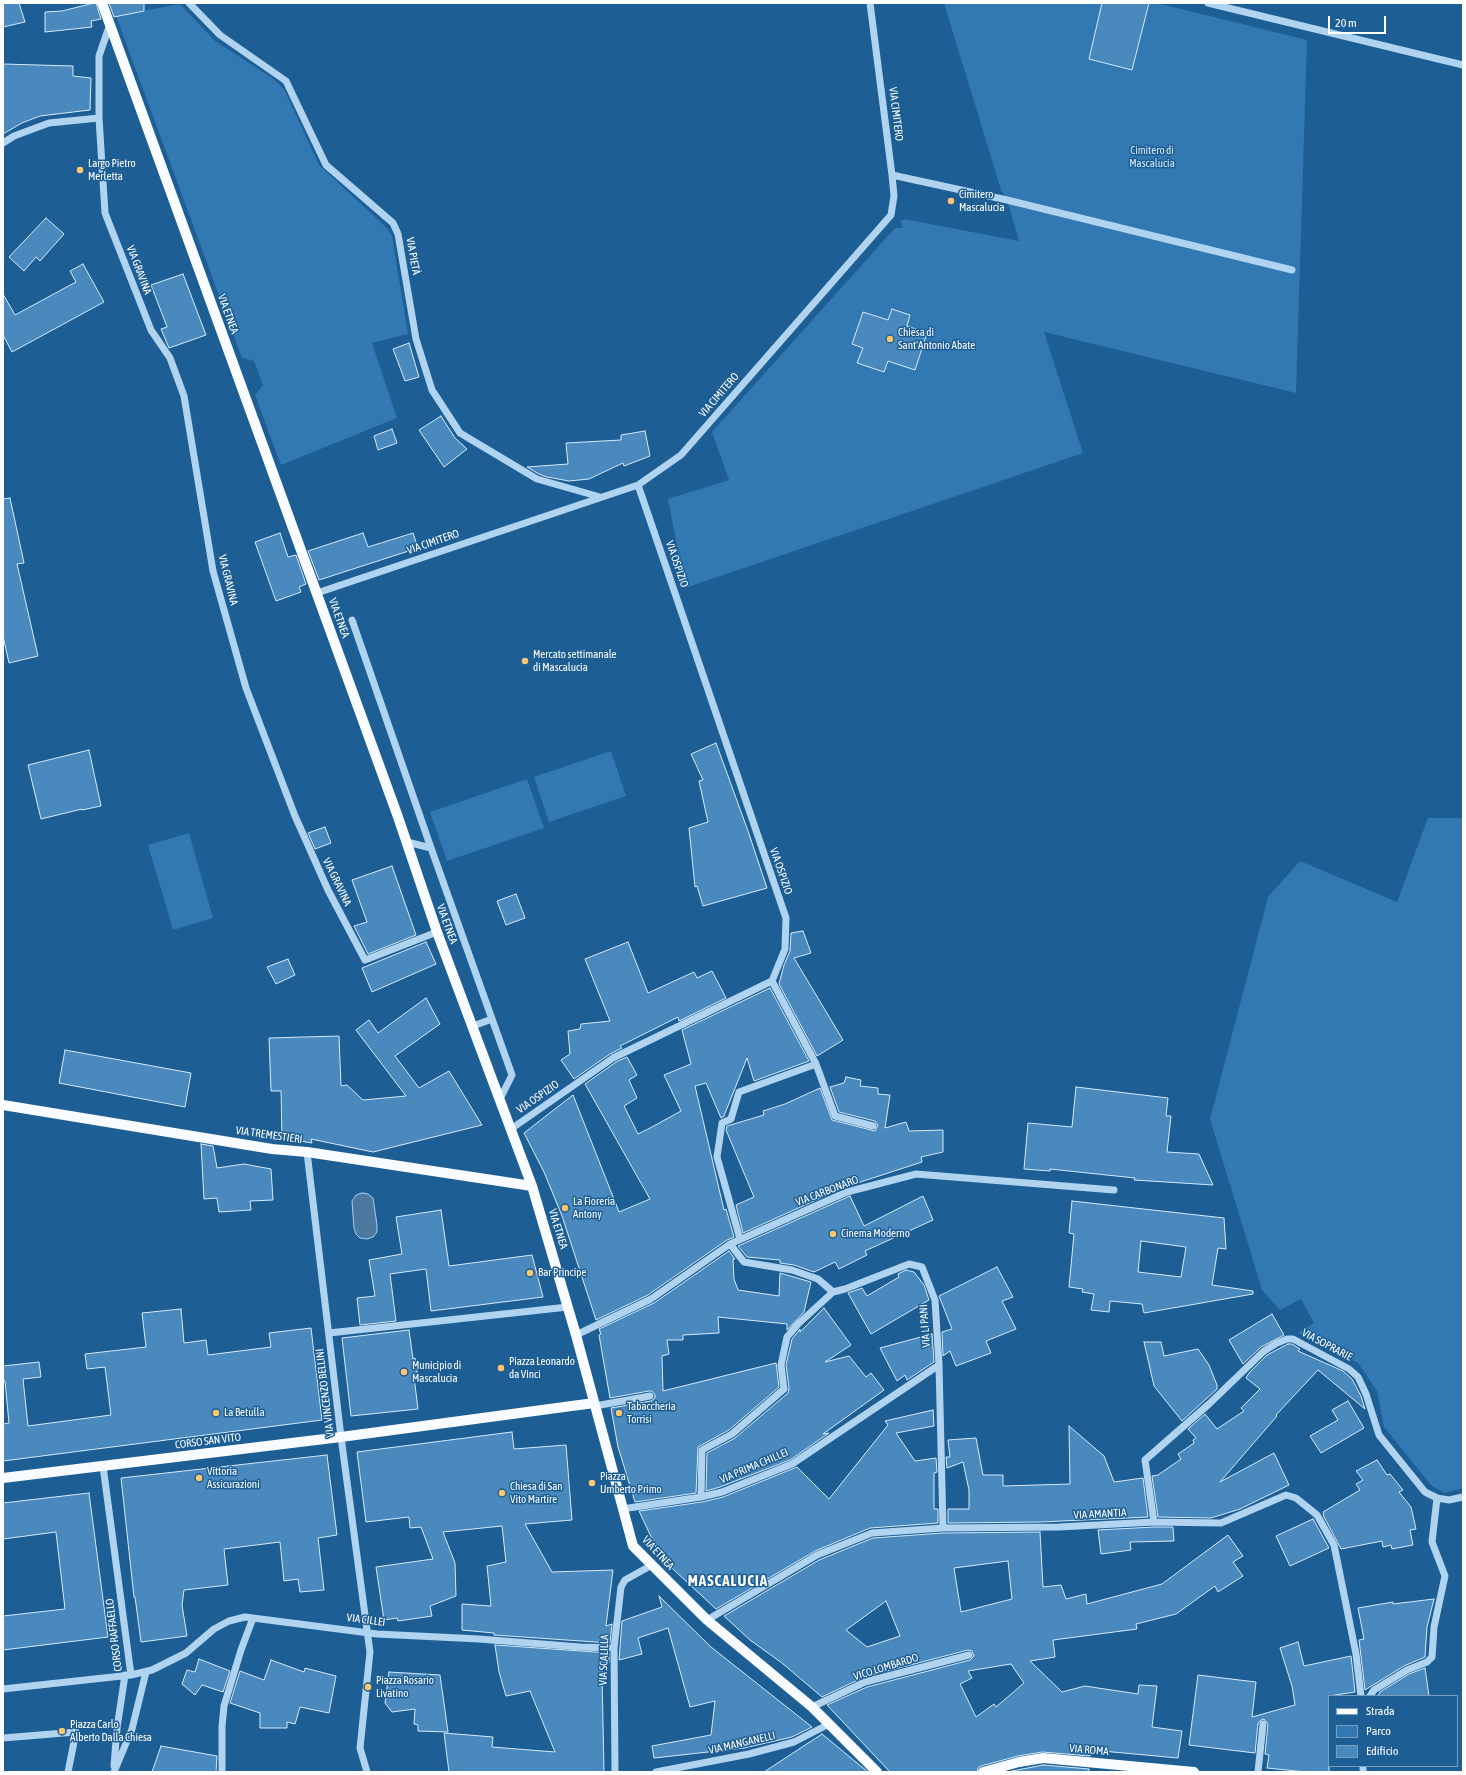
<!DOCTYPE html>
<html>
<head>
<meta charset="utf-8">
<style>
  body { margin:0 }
  #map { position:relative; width:1466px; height:1775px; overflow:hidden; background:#1d5e94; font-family:"Asap Condensed",sans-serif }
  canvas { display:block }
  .frame { position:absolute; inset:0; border:4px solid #fff; pointer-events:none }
  .legend { position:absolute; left:1328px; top:1695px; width:130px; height:72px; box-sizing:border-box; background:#1d5e94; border:1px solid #779ebf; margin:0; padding:5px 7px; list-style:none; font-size:12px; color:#fff }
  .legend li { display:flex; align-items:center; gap:8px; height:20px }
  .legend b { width:20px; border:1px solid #779ebf }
  .scale { position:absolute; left:1328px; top:16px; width:58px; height:18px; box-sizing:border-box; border:2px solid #fff; border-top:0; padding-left:5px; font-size:12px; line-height:14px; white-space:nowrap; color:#fff; -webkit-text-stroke:3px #1d5e94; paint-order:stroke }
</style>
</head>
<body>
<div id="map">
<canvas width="1466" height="1775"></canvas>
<div class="frame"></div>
<ul class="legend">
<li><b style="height:5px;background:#f8fbff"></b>Strada</li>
<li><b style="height:11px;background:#3278b2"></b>Parco</li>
<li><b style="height:11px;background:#4a89bd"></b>Edificio</li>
</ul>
<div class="scale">20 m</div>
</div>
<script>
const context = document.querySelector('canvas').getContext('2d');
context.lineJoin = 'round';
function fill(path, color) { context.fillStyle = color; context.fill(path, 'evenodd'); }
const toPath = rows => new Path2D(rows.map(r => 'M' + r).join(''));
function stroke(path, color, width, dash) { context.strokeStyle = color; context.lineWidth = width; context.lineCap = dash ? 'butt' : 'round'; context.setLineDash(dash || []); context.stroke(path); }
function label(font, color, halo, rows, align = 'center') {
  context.font = font + ' "Asap Condensed",sans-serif'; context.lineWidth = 3; context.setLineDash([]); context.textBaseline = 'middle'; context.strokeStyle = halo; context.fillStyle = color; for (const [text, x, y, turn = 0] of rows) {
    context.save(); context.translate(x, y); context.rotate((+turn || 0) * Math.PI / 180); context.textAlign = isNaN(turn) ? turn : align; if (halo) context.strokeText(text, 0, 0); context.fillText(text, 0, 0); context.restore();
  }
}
fill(toPath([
  [944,3,1157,3,1307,40,1296,393,1044,332,1083,453,685,588,668,499,729,480,712,432,895,228,903,228,900,222,904,219,1019,241,1007,200,1001,190],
  [180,4,215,41,271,77,284,89,319,165,387,228,392,236,408,334,372,343,397,418,281,465,255,395,263,385,254,361,242,358,116,16],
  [611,751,626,796,549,822,534,777],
  [527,779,544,828,447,861,430,812],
  [1428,818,1463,818,1463,1488,1444,1493,1431,1485,1384,1427,1377,1391,1358,1363,1298,1333,1314,1323,1301,1299,1280,1310,1262,1290,1210,1119,1268,897,1300,861,1397,902],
  [189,833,213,918,173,930,148,845]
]), '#3278b2');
const water = toPath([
  [362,1193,368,1194,373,1198,377,1225,377,1232,373,1237,367,1239,360,1238,356,1234,354,1228,352,1201,356,1195,362,1193]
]);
fill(water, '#4d799f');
stroke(water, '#a3cff0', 1);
const building = toPath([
  [3,3,19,3,25,22,3,27,3,3],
  [94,3,96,3,101,19,91,21,92,27,45,32,45,12,62,11,94,3],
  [109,3,144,3,144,11,114,17,109,3],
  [1102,3,1149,3,1132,70,1089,59,1102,3],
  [3,64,73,66,73,76,91,78,90,110,40,116,22,123,3,134,3,64],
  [46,218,64,234,40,261,36,257,24,271,9,257,46,218],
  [83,264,104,302,12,352,3,335,3,294,15,315,76,282,70,271,83,264],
  [183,274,206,335,169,348,161,329,167,327,151,285,183,274],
  [892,309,910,315,907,326,927,333,915,370,888,361,884,372,857,363,863,348,852,344,863,312,888,320,892,309],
  [409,343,419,377,405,381,393,349,409,343],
  [441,416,455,438,467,449,444,467,419,430,441,416],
  [392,429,397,443,378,450,374,436,392,429],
  [645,431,650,456,624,466,623,463,589,479,569,481,547,477,539,474,527,467,568,464,566,443,621,440,621,435,645,431],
  [10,498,24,563,17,564,38,656,9,663,3,636,3,499,10,498],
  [280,533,288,557,296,555,306,584,299,587,301,592,276,601,255,542,280,533],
  [363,533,368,547,413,533,418,548,319,580,308,551,363,533],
  [716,743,748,831,767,888,703,906,697,886,695,887,689,828,708,822,699,781,703,780,691,754,716,743],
  [89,750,101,806,82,810,82,809,41,819,28,765,89,750],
  [325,827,331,843,315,849,308,833,325,827],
  [392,866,416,935,368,954,354,926,367,922,352,880,392,866],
  [516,894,525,918,506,925,497,901,516,894],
  [803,931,811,953,794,958,843,1040,817,1056,779,984,784,965,790,951,791,933,803,931],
  [426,942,436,964,372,992,362,968,426,942],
  [628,942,648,993,694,972,697,978,712,971,726,998,679,1021,678,1017,620,1046,622,1048,610,1054,574,1079,561,1060,570,1054,568,1031,580,1029,581,1024,610,1021,585,959,628,942],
  [288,959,295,975,276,984,267,967,288,959],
  [770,988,809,1061,754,1081,747,1058,724,1116,721,1118,706,1083,695,1086,724,1210,726,1209,734,1237,727,1240,648,1295,596,1320,562,1216,544,1172,524,1133,573,1095,619,1212,650,1199,585,1084,616,1062,627,1057,637,1075,629,1080,637,1098,624,1106,638,1134,652,1127,681,1111,664,1075,691,1064,682,1030,770,988],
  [426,998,440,1024,395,1056,419,1088,449,1071,482,1125,373,1152,311,1139,312,1143,282,1138,281,1091,271,1091,269,1038,339,1036,341,1086,347,1085,363,1100,406,1096,356,1030,369,1020,378,1033,426,998],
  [65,1050,191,1073,185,1107,59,1083,65,1050],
  [846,1077,861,1080,860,1086,878,1088,878,1094,890,1095,885,1128,906,1122,909,1131,943,1130,943,1152,921,1157,922,1162,845,1187,743,1233,736,1205,754,1197,726,1130,727,1126,764,1115,763,1111,785,1104,820,1088,832,1120,875,1131,878,1125,875,1121,839,1112,830,1087,844,1083,846,1077],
  [1076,1087,1168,1098,1166,1116,1171,1116,1167,1152,1199,1154,1213,1185,1134,1180,1135,1178,1050,1169,1050,1171,1024,1169,1028,1123,1072,1127,1076,1087],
  [201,1144,213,1146,217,1168,244,1164,271,1169,273,1200,250,1201,251,1210,219,1212,217,1198,204,1199,201,1144],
  [850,1196,864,1226,923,1196,933,1220,865,1251,867,1255,839,1269,835,1262,814,1272,794,1265,780,1263,780,1260,747,1257,738,1246,850,1196],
  [1072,1201,1224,1218,1226,1249,1218,1248,1212,1285,1253,1291,1253,1294,1144,1313,1142,1304,1110,1301,1109,1312,1091,1310,1094,1294,1082,1292,1083,1289,1069,1287,1074,1234,1069,1233,1072,1201],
  [1141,1241,1186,1247,1181,1277,1138,1272,1141,1241],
  [441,1210,449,1266,532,1255,543,1297,431,1311,426,1269,390,1274,396,1321,360,1325,357,1298,375,1296,369,1260,402,1254,396,1217,441,1210],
  [729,1251,735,1259,733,1259,734,1279,738,1290,779,1296,780,1273,811,1282,804,1312,787,1330,787,1324,718,1317,719,1333,683,1335,683,1340,667,1340,669,1354,662,1356,663,1391,776,1363,779,1387,729,1430,698,1447,696,1493,635,1502,618,1447,611,1408,651,1401,655,1398,655,1395,652,1391,649,1391,610,1398,599,1335,601,1334,599,1329,654,1303,729,1251],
  [997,1267,1013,1297,1002,1301,1016,1329,986,1341,991,1353,956,1366,950,1351,943,1356,942,1332,952,1329,939,1296,997,1267],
  [906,1270,914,1272,924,1285,929,1300,871,1334,848,1293,862,1288,867,1296,899,1277,898,1274,906,1270],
  [824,1308,851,1345,825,1362,849,1356,866,1377,871,1373,884,1390,823,1434,829,1433,790,1460,720,1487,706,1491,707,1453,735,1438,788,1393,789,1388,786,1365,792,1339,800,1329,800,1332,824,1308],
  [181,1309,184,1343,206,1340,208,1355,271,1347,269,1333,311,1328,322,1420,3,1461,3,1424,9,1423,5,1381,3,1381,3,1366,39,1362,41,1377,23,1379,28,1426,111,1415,105,1367,87,1369,85,1354,146,1347,142,1313,181,1309],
  [1272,1314,1284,1335,1261,1347,1243,1364,1229,1340,1272,1314],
  [409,1330,413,1359,415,1358,418,1378,414,1377,418,1409,351,1416,342,1338,409,1330],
  [932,1334,934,1362,907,1380,905,1375,897,1381,880,1348,932,1334],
  [1144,1342,1161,1342,1164,1356,1198,1349,1209,1365,1217,1385,1217,1389,1182,1421,1154,1386,1144,1342],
  [1288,1344,1292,1344,1300,1349,1298,1351,1343,1371,1352,1379,1361,1396,1365,1409,1318,1370,1276,1415,1277,1416,1220,1482,1274,1453,1289,1485,1240,1509,1211,1518,1158,1517,1152,1476,1158,1475,1181,1459,1178,1454,1194,1443,1193,1440,1196,1438,1188,1429,1205,1414,1217,1429,1244,1411,1241,1408,1260,1389,1246,1378,1249,1373,1267,1355,1288,1344],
  [1348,1401,1364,1428,1321,1453,1310,1436,1338,1420,1332,1410,1348,1401],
  [933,1410,934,1426,896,1433,915,1461,936,1458,937,1472,934,1473,934,1509,938,1509,938,1523,870,1528,815,1551,716,1609,661,1558,639,1511,702,1502,723,1497,797,1467,829,1499,888,1425,885,1421,933,1410],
  [1069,1426,1104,1456,1114,1482,1143,1478,1148,1517,1040,1522,948,1523,948,1509,969,1509,969,1490,963,1462,947,1468,946,1457,950,1457,948,1440,976,1438,983,1475,1003,1475,1003,1486,1070,1484,1069,1426],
  [512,1432,514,1449,566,1445,572,1520,525,1524,552,1572,613,1570,606,1626,612,1624,610,1643,494,1635,494,1633,462,1630,462,1604,491,1606,487,1566,506,1562,502,1526,443,1532,455,1563,456,1596,430,1606,432,1616,398,1621,397,1618,384,1620,376,1567,433,1559,421,1527,410,1528,409,1517,366,1522,357,1452,512,1432],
  [327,1455,337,1535,318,1538,324,1590,300,1592,298,1579,284,1581,280,1542,224,1549,228,1585,184,1590,182,1605,187,1636,141,1642,135,1597,134,1597,121,1478,327,1455],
  [1377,1460,1387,1475,1390,1474,1403,1490,1399,1492,1411,1507,1416,1529,1410,1530,1413,1545,1392,1549,1391,1545,1383,1547,1382,1541,1341,1549,1323,1515,1324,1514,1323,1512,1360,1490,1356,1484,1363,1480,1356,1471,1377,1460],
  [89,1493,108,1637,3,1650,3,1616,65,1609,56,1532,3,1539,3,1503,89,1493],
  [1313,1519,1329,1548,1290,1566,1276,1536,1313,1519],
  [1154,1527,1173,1527,1174,1541,1130,1542,1131,1550,1101,1554,1098,1530,1154,1527],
  [1040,1532,1043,1587,1061,1585,1066,1599,1086,1594,1087,1604,1162,1584,1228,1535,1243,1556,1233,1562,1243,1576,1218,1592,1215,1586,1176,1614,1136,1624,1137,1629,1053,1640,1055,1657,1030,1661,1062,1692,1085,1686,1138,1694,1139,1685,1157,1686,1152,1727,1182,1731,1178,1758,1091,1750,1090,1756,1042,1752,1018,1756,981,1766,978,1768,977,1772,890,1772,827,1705,867,1687,970,1660,974,1656,972,1651,968,1650,864,1677,822,1697,782,1663,750,1640,724,1616,819,1560,873,1538,943,1533,1040,1532],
  [1008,1561,1012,1599,961,1612,954,1568,1008,1561],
  [886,1601,900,1636,867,1647,846,1630,886,1601],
  [1011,1664,1024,1683,996,1707,994,1704,976,1717,960,1684,972,1678,968,1671,1011,1664],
  [659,1596,711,1647,812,1727,792,1737,744,1748,654,1758,652,1746,711,1735,715,1701,690,1707,668,1628,638,1638,642,1654,619,1660,622,1621,662,1607,659,1596],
  [1434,1599,1427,1627,1425,1657,1404,1666,1365,1690,1359,1640,1364,1639,1358,1608,1393,1602,1393,1604,1434,1599],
  [1298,1642,1304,1666,1351,1656,1355,1692,1329,1696,1329,1772,1306,1772,1267,1768,1269,1755,1265,1754,1268,1724,1264,1719,1261,1720,1258,1723,1255,1753,1189,1745,1198,1675,1256,1682,1252,1717,1295,1705,1292,1686,1280,1648,1298,1642],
  [495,1645,609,1653,609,1662,603,1664,602,1675,604,1772,449,1772,444,1733,493,1737,492,1747,555,1752,530,1691,506,1696,499,1672,495,1645],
  [199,1659,230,1671,223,1692,202,1685,195,1695,182,1684,187,1670,195,1672,199,1659],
  [271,1660,304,1672,305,1668,336,1676,329,1713,300,1707,295,1724,287,1722,287,1728,260,1728,260,1713,230,1703,240,1671,264,1680,271,1660],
  [1425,1668,1429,1696,1378,1696,1380,1692,1409,1674,1425,1668],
  [389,1672,440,1675,448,1732,418,1731,418,1725,414,1724,415,1709,392,1712,385,1703,389,1672],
  [822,1734,868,1772,764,1772,822,1734],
  [161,1746,217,1756,216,1772,152,1772,161,1746],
  [1043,1765,1089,1769,1089,1772,1007,1772,1043,1765]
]);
fill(building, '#4a89bd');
stroke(building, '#d6eafa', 1);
stroke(toPath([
  [189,3,220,35,286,81,326,165,393,223,398,234,416,339,432,390,460,433,537,479,600,497],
  [1208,3,1463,65],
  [110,24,99,56,99,118,105,213,151,330,170,358,184,396,213,571,246,688,295,816,328,890,365,960,437,932],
  [3,143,14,136,49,123,99,118],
  [892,175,1007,200,1292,270],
  [317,593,638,485,681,455,891,215,894,196,892,175,870,3],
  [352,620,431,848],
  [407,842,431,848,512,1075,500,1099],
  [473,1026,492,1019],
  [816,1064,835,1116,873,1126],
  [511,1129,613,1058,772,981,785,949,786,918,638,485],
  [307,1152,341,1437,370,1652,360,1748,367,1772],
  [740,1239,717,1157,722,1123,731,1119,739,1092,816,1064,772,981],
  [730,1244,744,1262,792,1270,818,1279,833,1292,845,1289,909,1264,922,1267,935,1300,939,1365,943,1528],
  [329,1333,568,1307],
  [576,1335,651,1299,730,1244,847,1192,916,1174,1114,1190],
  [595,1406,650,1396],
  [701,1497,702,1450,732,1434,784,1389,781,1365,787,1337,798,1324,833,1292],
  [622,1509,701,1497,722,1492,792,1464,939,1365],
  [1154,1522,1145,1460,1209,1404,1264,1351,1277,1343,1287,1339,1293,1339,1349,1369,1358,1377,1366,1394,1379,1435,1425,1492,1437,1498,1449,1500,1463,1497],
  [707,1620,817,1555,872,1533,943,1528,1059,1527,1154,1522,1221,1523,1286,1495,1296,1498,1317,1515,1334,1545,1356,1654,1361,1696],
  [131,1675,152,1670,186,1653,214,1629,229,1621,245,1617,377,1634,479,1639,580,1647,614,1648],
  [3,1689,131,1675,103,1466],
  [1370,1696,1374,1690,1407,1670,1427,1662,1432,1657,1434,1627,1445,1576,1432,1542,1437,1498],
  [812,1707,865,1682,969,1655],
  [3,1738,76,1732,68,1772],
  [114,1766,117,1728,125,1675],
  [114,1772,132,1729,146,1672],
  [222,1772,222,1726,224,1706,241,1650,253,1618],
  [615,1772,614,1648,621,1587,625,1580,652,1565],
  [656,1772,749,1754,794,1742,829,1724],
  [1258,1772,1263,1724],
  [1363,1772,1363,1766]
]), '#b0d3ef', 7);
stroke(toPath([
  [102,3,398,817,437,932,532,1186,576,1335,633,1546,707,1620,812,1707,877,1772],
  [3,1105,272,1149,307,1152,532,1186],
  [3,1478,341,1437,594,1403],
  [983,1772,1019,1762,1043,1758,1194,1772]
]), '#f8fbff', 10);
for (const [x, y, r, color] of [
  [80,170,4,"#fec66f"],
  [951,201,4,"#fec66f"],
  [890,339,4,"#fec66f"],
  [525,661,4,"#fec66f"],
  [565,1208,4,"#fec66f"],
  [833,1234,4,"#fec66f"],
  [530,1273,4,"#fec66f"],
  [501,1368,4,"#fec66f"],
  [404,1372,4,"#fec66f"],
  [216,1413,4,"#fec66f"],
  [619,1413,4,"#fec66f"],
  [199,1478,4,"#fec66f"],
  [592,1483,4,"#fec66f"],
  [502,1493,4,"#fec66f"],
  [368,1687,4,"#fec66f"],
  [62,1731,4,"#fec66f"]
]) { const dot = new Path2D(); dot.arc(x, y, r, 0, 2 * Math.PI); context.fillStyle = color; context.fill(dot); stroke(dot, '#1d5e94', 1.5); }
label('11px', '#fff', '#1d5e94', [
  ["VIA CIMITERO",896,114,83],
  ["VIA PIETÀ",413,256,80],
  ["VIA GRAVINA",139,270,69],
  ["VIA ETNEA",228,314,70],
  ["VIA CIMITERO",719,395,-49],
  ["VIA CIMITERO",433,542,-19],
  ["VIA OSPIZIO",677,564,71],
  ["VIA GRAVINA",228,580,76],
  ["VIA ETNEA",339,618,70],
  ["VIA OSPIZIO",781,871,71],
  ["VIA GRAVINA",337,882,64],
  ["VIA ETNEA",447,924,70],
  ["VIA OSPIZIO",538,1097,-35],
  ["VIA TREMESTIERI",269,1135,8],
  ["VIA CARBONARO",827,1191,-21],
  ["VIA ETNEA",558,1229,73],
  ["VIA LI PANI",925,1326,-94],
  ["VIA SOPRARIE",1327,1345,28],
  ["VIA VINCENZO BELLINI",325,1393,-97],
  ["CORSO SAN VITO",208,1441,-7],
  ["VIA PRIMA CHILLEI",754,1466,-23],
  ["VIA AMANTIA",1100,1514,-3],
  ["VIA ETNEA",658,1553,47],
  ["VIA CILLEI",366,1620,7],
  ["CORSO RAFFAELLO",114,1635,-97],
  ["VIA SCALILLA",604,1660,-88],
  ["VICO LOMBARDO",886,1667,-17],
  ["VIA MANGANELLI",742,1743,-13],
  ["VIA ROMA",1089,1750,5]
]);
label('11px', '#d6eafa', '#1d5e94', [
  ["Cimitero di",1152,151],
  ["Mascalucia",1152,164]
]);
label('11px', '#fff', '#1d5e94', [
  ["Largo Pietro",88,164],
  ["Merletta",88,177],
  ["Cimitero",959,195],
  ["Mascalucia",959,208],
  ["Chiesa di",898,333],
  ["Sant'Antonio Abate",898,346],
  ["Mercato settimanale",533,655],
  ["di Mascalucia",533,668],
  ["La Fioreria",573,1202],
  ["Antony",573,1215],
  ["Cinema Moderno",841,1234],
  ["Bar Principe",538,1273],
  ["Piazza Leonardo",509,1362],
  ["da Vinci",509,1375],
  ["Municipio di",412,1366],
  ["Mascalucia",412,1379],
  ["Tabaccheria",627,1407],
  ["Torrisi",627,1420],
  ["La Betulla",224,1413],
  ["Vittoria",207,1472],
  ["Assicurazioni",207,1485],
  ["Piazza",600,1477],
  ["Umberto Primo",600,1490],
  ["Chiesa di San",510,1487],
  ["Vito Martire",510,1500],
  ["Piazza Rosario",376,1681],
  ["Livatino",376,1694],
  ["Piazza Carlo",70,1725],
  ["Alberto Dalla Chiesa",70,1738]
], 'left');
context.letterSpacing = '1px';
label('bold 15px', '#fff', '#1d5e94', [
  ["MASCALUCIA",728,1581]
]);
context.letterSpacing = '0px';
</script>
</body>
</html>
